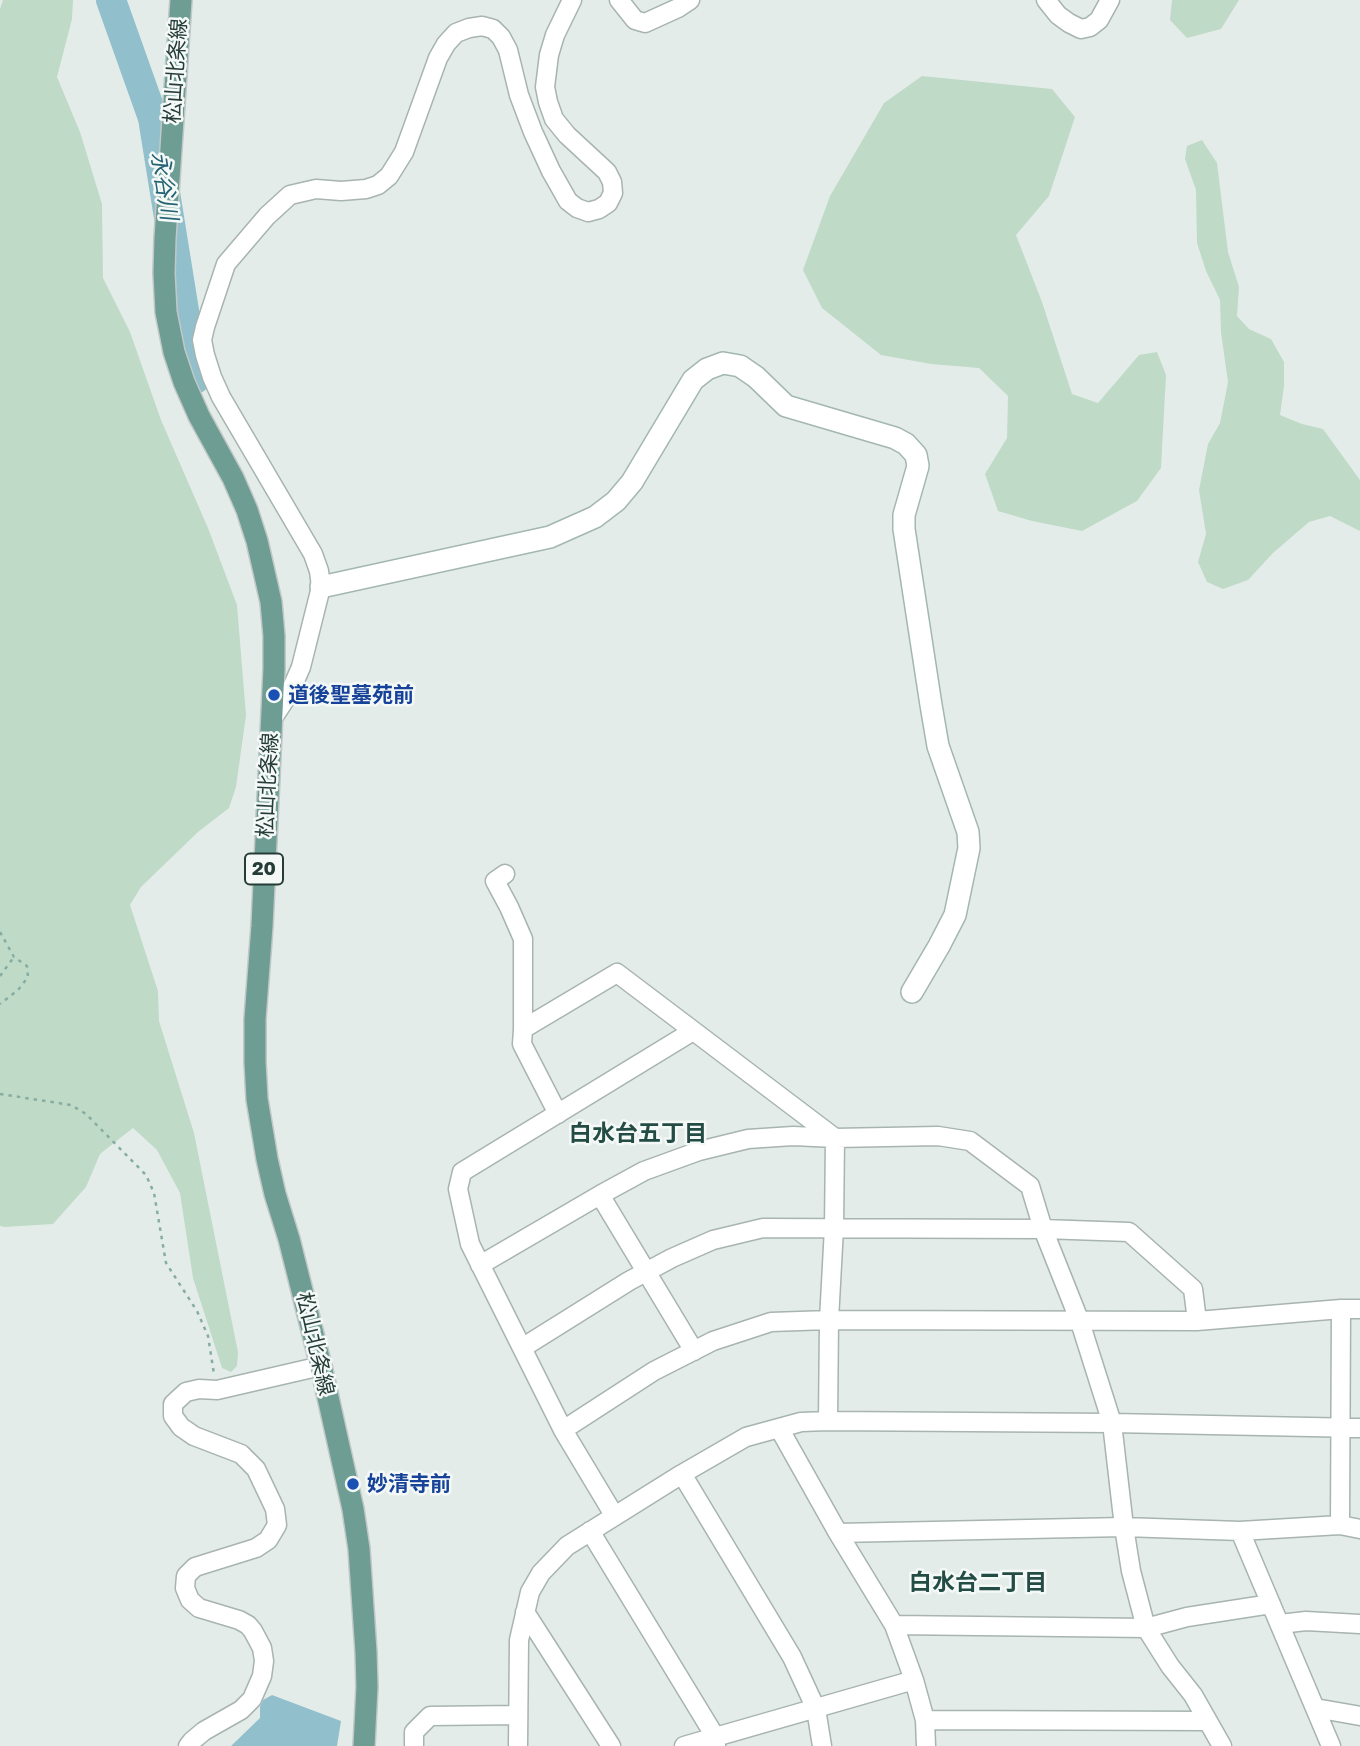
<!DOCTYPE html>
<html>
<head>
<meta charset="utf-8">
<style>
  body { margin:0 }
  canvas { display:block; background:#e4ece9 }
</style>
</head>
<body>
<canvas width="1360" height="1746"></canvas>
<script>
const context = document.querySelector('canvas').getContext('2d');
context.lineJoin = 'round';
function fill(path, color) { context.fillStyle = color; context.fill(path, 'evenodd'); }
const toPath = rows => new Path2D(rows.map(r => 'M' + r).join(''));
function stroke(path, color, width, dash) { context.strokeStyle = color; context.lineWidth = width; context.lineCap = dash ? 'butt' : 'round'; context.setLineDash(dash || []); context.stroke(path); }
function label(font, color, halo, rows, align = 'center') {
  context.font = font + ' "Golos Text","Noto Sans JP",sans-serif'; context.lineWidth = 5; context.setLineDash([]); context.textBaseline = 'middle'; context.strokeStyle = halo; context.fillStyle = color; for (const [text, x, y, turn = 0] of rows) {
    context.save(); context.translate(x, y); context.rotate((+turn || 0) * Math.PI / 180); context.textAlign = isNaN(turn) ? turn : align; if (halo) context.strokeText(text, 0, 0); context.fillText(text, 0, 0); context.restore();
  }
}
fill(toPath([
  [3,0,73,0,72,19,57,77,80,132,102,204,103,278,130,332,161,420,208,528,237,605,246,715,236,787,229,808,198,832,141,887,130,905,158,991,159,1021,194,1133,238,1352,237,1366,231,1372,222,1368,193,1278,180,1193,157,1150,133,1128,100,1154,86,1187,53,1224,5,1227,0,1226,0,9],
  [1172,0,1239,0,1221,29,1187,38,1170,20],
  [922,76,1052,89,1075,117,1049,196,1016,235,1042,302,1072,394,1098,403,1139,355,1157,352,1166,375,1161,468,1137,501,1082,531,1032,521,998,511,985,474,1007,438,1008,396,979,368,931,364,881,355,822,308,803,270,830,196,884,103],
  [1202,140,1217,163,1228,252,1239,287,1237,316,1249,329,1271,339,1284,362,1284,386,1280,415,1302,424,1323,429,1360,480,1360,531,1330,516,1309,522,1273,553,1248,580,1223,589,1207,582,1198,562,1206,534,1199,490,1208,444,1220,423,1228,382,1221,332,1220,300,1206,271,1197,243,1196,190,1185,159,1187,146]
]), '#bfdbc8');
fill(toPath([
  [272,1695,341,1721,337,1746,231,1746,260,1718,260,1707,263,1700]
]), '#91c0cc');
stroke(toPath([
  [111,0,153,118,195,379]
]), '#91c0cc', 30);
const street = toPath([
  [619,0,635,20,645,23,678,8,690,0],
  [1046,0,1058,15,1069,23,1081,29,1090,27,1099,20,1110,0],
  [271,721,290,692,301,667,321,587,319,571,313,554,221,397,212,377,205,355,202,340,205,327,226,264,267,216,290,195,316,189,341,191,366,189,378,185,389,176,404,152,438,58,446,44,456,33,469,28,482,26,493,29,501,37,508,50,519,95,533,132,551,171,568,201,577,208,588,212,599,209,608,203,613,193,612,182,607,172,567,135,554,119,548,102,545,87,549,55,555,35,572,0],
  [505,874,495,881,509,907,523,939,523,1029],
  [558,1114,522,1044,523,1029,617,973,835,1138],
  [600,1195,694,1351],
  [480,1265,600,1195,644,1171,699,1151,748,1139,793,1136,835,1138,938,1136,970,1141,1030,1186,1043,1229,1080,1322,1112,1423,1124,1527,1131,1571,1146,1628,1170,1666,1193,1695,1222,1746],
  [522,1348,629,1281,672,1258,713,1240,763,1228,1043,1229,1129,1232,1193,1289,1197,1321],
  [828,1421,829,1320,834,1228,835,1138],
  [779,1428,838,1533,894,1625,914,1680,925,1720,926,1746],
  [563,1430,654,1371,713,1341,771,1322,829,1320,1197,1321,1341,1309,1360,1309],
  [682,1474,792,1657,816,1709,822,1746],
  [614,1515,563,1430,470,1244,458,1189,462,1172,693,1031],
  [1340,1525,1341,1309],
  [590,1531,716,1738,716,1746],
  [1240,1531,1331,1746],
  [838,1533,1124,1527,1240,1531,1340,1525,1360,1529],
  [525,1612,611,1746],
  [1280,1624,1306,1621,1360,1624],
  [894,1625,1146,1628,1187,1617,1271,1604],
  [1315,1708,1360,1716],
  [925,1720,1208,1721],
  [188,1746,192,1741,204,1731,241,1710,252,1699,262,1676,264,1661,262,1648,253,1631,248,1625,239,1620,199,1608,190,1600,185,1588,186,1576,195,1567,256,1548,268,1540,277,1525,275,1509,256,1469,241,1454,194,1436,181,1427,173,1416,173,1404,186,1392,199,1389,217,1390,321,1366],
  [414,1746,414,1732,430,1716,518,1715],
  [518,1746,519,1640,530,1592,541,1573,567,1546,682,1474,746,1437,801,1422,828,1421,1112,1423,1360,1428],
  [684,1746,914,1680]
]);
const secondary = toPath([
  [321,587,550,537,595,517,616,501,632,482,693,380,707,369,723,363,740,366,756,377,786,406,895,438,906,444,916,455,918,466,904,515,904,529,931,705,938,746,968,832,969,848,955,915,939,946,912,992]
]);
const primary = toPath([
  [181,0,165,238,164,273,166,312,174,352,184,382,199,416,233,478,247,510,257,541,271,602,274,636,274,669,262,926,255,1019,255,1062,257,1099,267,1159,275,1194,289,1239,321,1366,353,1509,359,1549,366,1652,367,1687,364,1746]
]);
stroke(street, '#a7b4b0', 21);
stroke(secondary, '#a3b7b1', 24);
stroke(primary, '#c2c8c7', 24);
stroke(toPath([
  [0,932,14,957,27,966,28,977,18,990,0,1004],
  [0,976,14,957],
  [0,1094,71,1105,86,1114,146,1175,154,1193,166,1263,197,1311,208,1336,214,1374]
]), '#87ada2', 2.5, [3.5, 5]);
stroke(street, '#fff', 18);
stroke(secondary, '#fff', 21);
stroke(primary, '#6d9d93', 21);
for (const [x, y, r, color] of [
  [274,695,7,"#1a4fb4"],
  [353,1484,7,"#1a4fb4"]
]) { const dot = new Path2D(); dot.arc(x, y, r, 0, 2 * Math.PI); context.fillStyle = color; context.fill(dot); stroke(dot, '#f4f9f7', 2.5); }
for (const [x, y, w] of [
  [264,869,38]
]) { const box = new Path2D(); box.roundRect(x - w / 2, y - 15.5, w, 31, 5); context.fillStyle = '#f4f9f7'; context.fill(box); stroke(box, '#253c37', 2); }
label('bold 19px', '#253c37', null, [
  ["20",264,869]
]);
label('21px', '#253c37', '#f4f9f7', [
  ["松山北条線",176,71,-86],
  ["松山北条線",268,785,-87],
  ["松山北条線",315,1344,77]
]);
label('bold 21px', '#164399', '#f4f9f7', [
  ["道後聖墓苑前",288,695],
  ["妙清寺前",367,1484]
], 'left');
label('italic 23px', '#246373', '#f4f9f7', [
  ["永谷川",164,186,81]
]);
label('bold 23px', '#234c44', '#f4f9f7', [
  ["白水台五丁目",638,1134],
  ["白水台二丁目",978,1583]
]);
</script>
</body>
</html>
